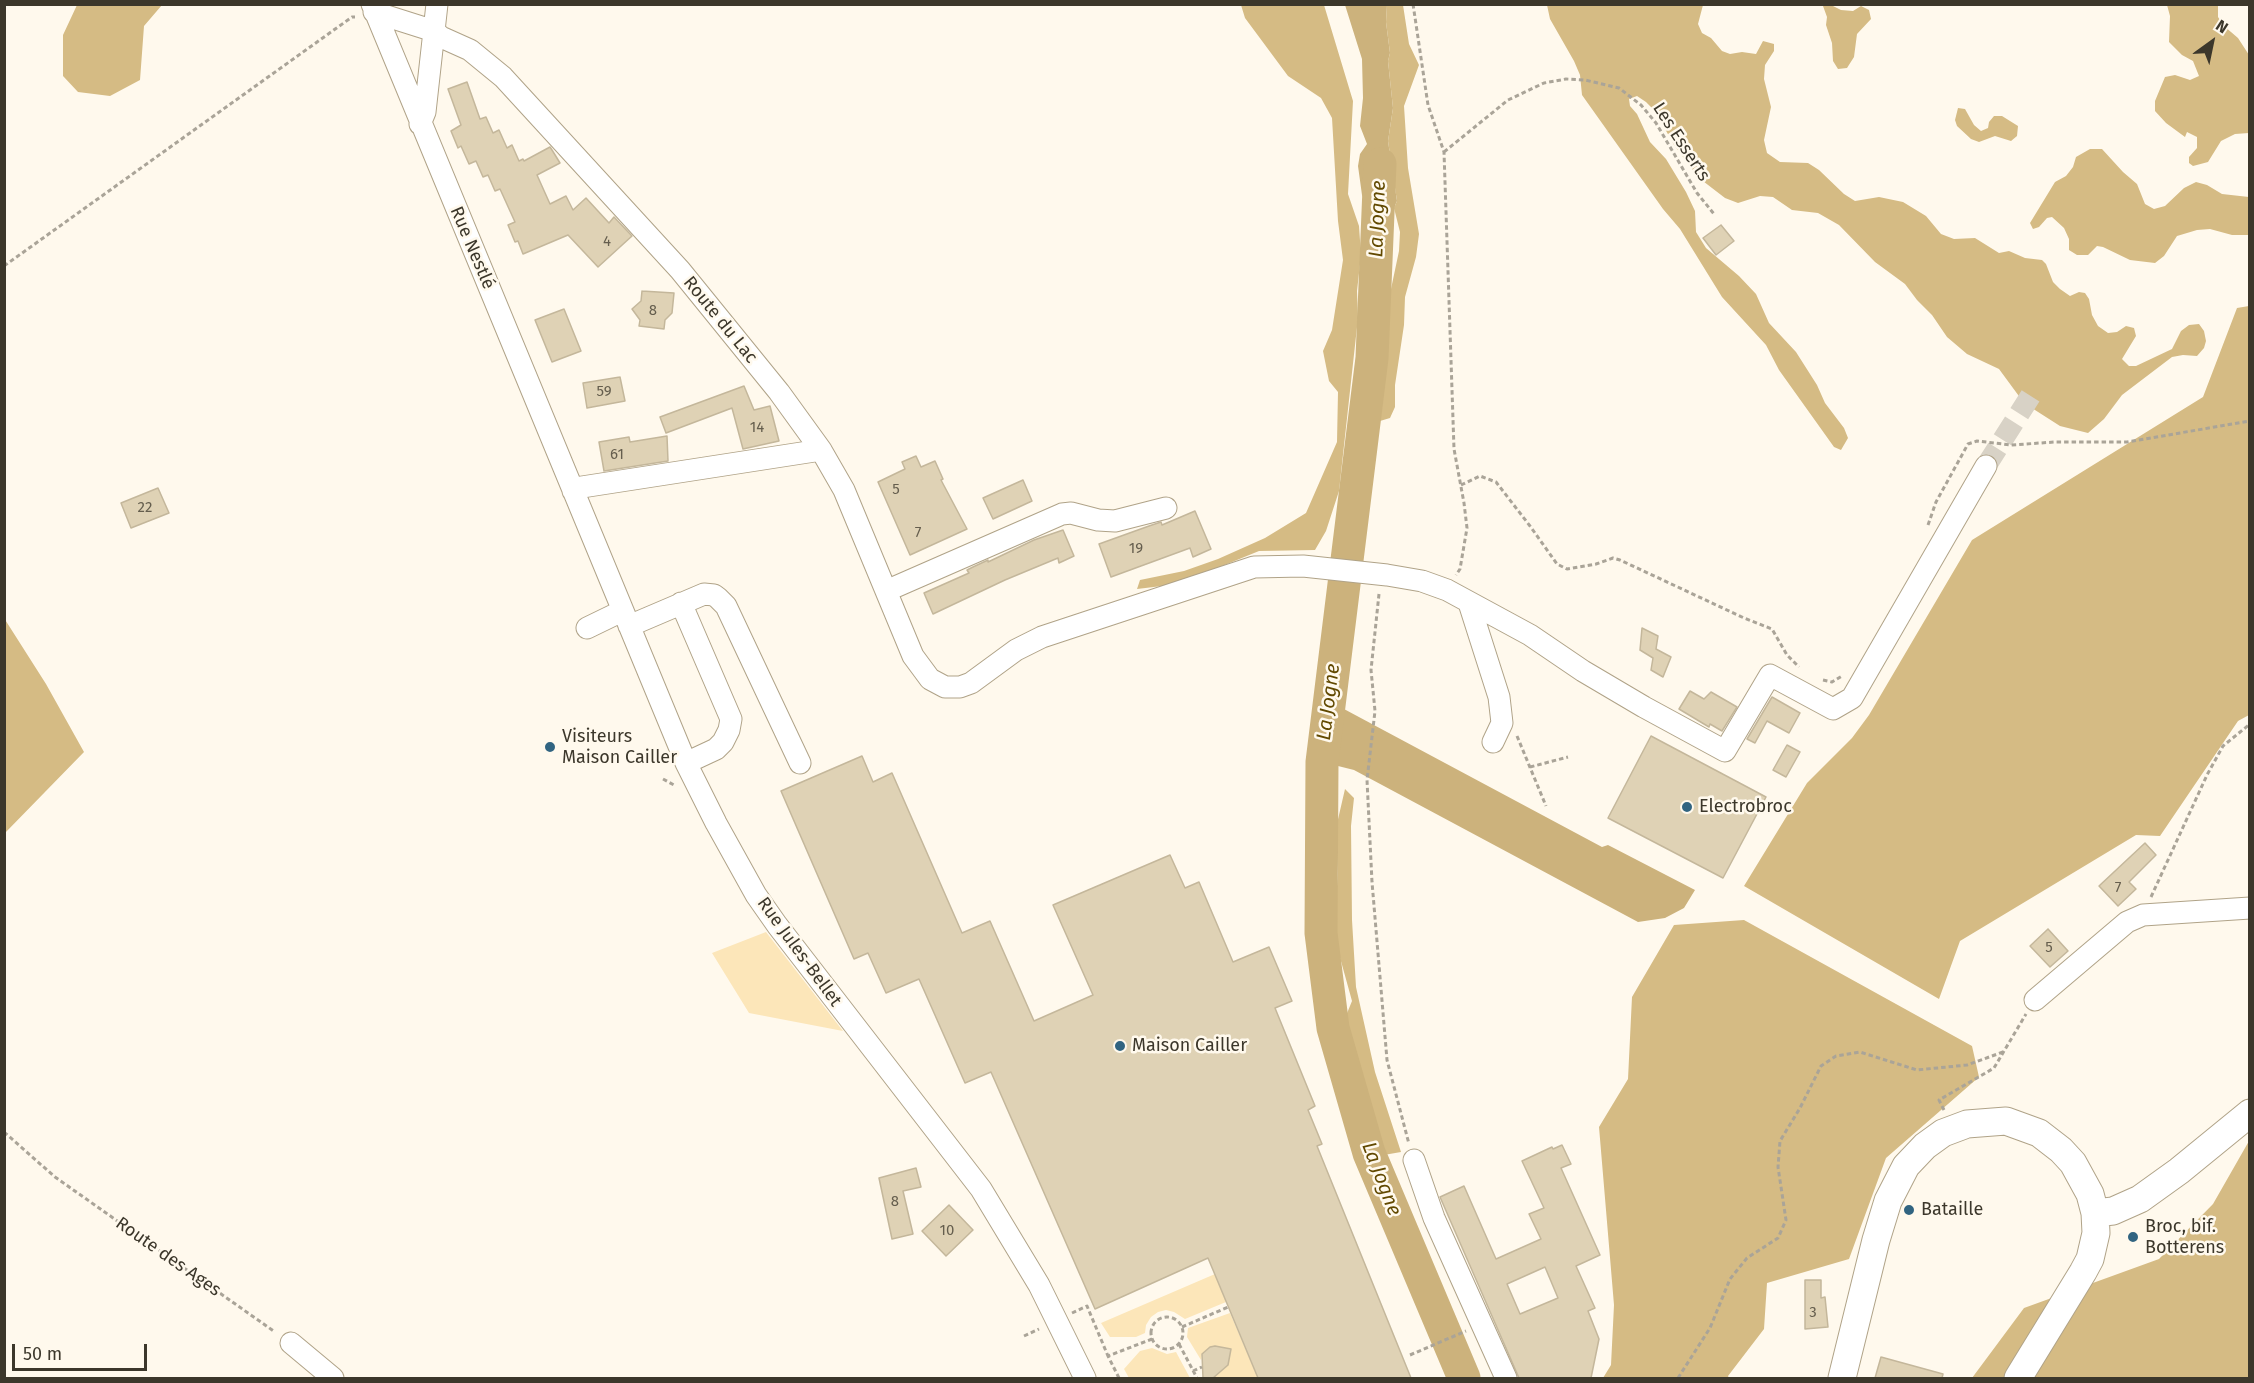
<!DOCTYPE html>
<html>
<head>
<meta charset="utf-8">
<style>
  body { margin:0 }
  #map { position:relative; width:2254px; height:1383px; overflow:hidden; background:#fff9ed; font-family:"Fira Sans",sans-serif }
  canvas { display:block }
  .frame { position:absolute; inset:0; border:6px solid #3c372b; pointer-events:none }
  .north { position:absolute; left:2182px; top:12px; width:60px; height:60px; -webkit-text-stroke:4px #fff9ed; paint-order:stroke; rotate:33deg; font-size:16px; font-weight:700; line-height:24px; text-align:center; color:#3c372b }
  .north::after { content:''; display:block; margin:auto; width:21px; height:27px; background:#3c372b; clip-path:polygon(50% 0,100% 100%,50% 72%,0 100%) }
  .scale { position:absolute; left:12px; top:1344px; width:135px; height:27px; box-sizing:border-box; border:3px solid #3c372b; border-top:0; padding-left:8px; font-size:18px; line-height:21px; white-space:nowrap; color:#3c372b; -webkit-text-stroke:4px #fff9ed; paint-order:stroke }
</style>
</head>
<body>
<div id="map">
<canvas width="2254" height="1383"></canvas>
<div class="frame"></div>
<div class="north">N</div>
<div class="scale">50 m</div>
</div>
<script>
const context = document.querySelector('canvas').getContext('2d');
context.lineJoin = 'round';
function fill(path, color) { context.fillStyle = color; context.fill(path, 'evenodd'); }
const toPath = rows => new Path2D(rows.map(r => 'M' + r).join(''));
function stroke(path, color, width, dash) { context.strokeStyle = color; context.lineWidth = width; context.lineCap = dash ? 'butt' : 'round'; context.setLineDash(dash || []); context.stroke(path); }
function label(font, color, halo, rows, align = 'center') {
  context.font = font + ' "Fira Sans",sans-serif'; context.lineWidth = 5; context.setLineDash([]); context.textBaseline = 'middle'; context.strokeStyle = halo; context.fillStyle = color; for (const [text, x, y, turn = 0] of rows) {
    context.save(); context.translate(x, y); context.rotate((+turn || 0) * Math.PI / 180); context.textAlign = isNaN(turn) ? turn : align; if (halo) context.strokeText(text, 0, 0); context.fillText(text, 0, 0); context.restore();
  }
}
fill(toPath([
  [766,932,843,1031,749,1013,712,953],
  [1215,1274,1226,1302,1185,1319,1174,1312,1166,1310,1158,1312,1151,1317,1146,1325,1145,1333,1136,1337,1110,1337,1101,1323],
  [1230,1313,1258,1378,1213,1378,1228,1365,1220,1347,1210,1347,1202,1354,1201,1360,1187,1337,1188,1328],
  [1152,1348,1167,1354,1176,1352,1190,1378,1129,1378,1124,1369,1140,1351]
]), '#fce6b9');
fill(toPath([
  [77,5,162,5,144,26,140,80,110,96,78,92,63,76,63,35],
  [1241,5,1324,5,1353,101,1348,194,1359,226,1361,255,1357,291,1358,318,1339,491,1326,531,1315,550,1259,551,1210,571,1162,586,1137,589,1140,580,1184,571,1218,559,1265,538,1306,513,1337,442,1338,392,1329,381,1323,351,1332,330,1343,260,1338,221,1332,118,1321,98,1288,76,1245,18],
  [1387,5,1403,5,1409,44,1419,65,1404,106,1408,168,1419,234,1416,257,1405,297,1404,325,1395,385,1395,407,1390,418,1380,421,1379,399,1386,364,1385,339,1387,308,1399,251,1400,232,1394,208,1397,201,1388,141,1393,108,1388,61,1390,53,1386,22],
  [1547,5,1703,5,1698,24,1702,33,1711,38,1722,51,1730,54,1742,52,1756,54,1763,41,1774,44,1774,51,1765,65,1764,79,1771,107,1764,140,1767,153,1780,162,1808,163,1819,170,1844,194,1855,201,1879,197,1903,202,1926,216,1941,234,1954,239,1975,238,1999,253,2009,251,2025,258,2042,260,2046,264,2053,282,2060,289,2070,296,2079,292,2085,293,2089,299,2092,315,2098,326,2108,333,2117,332,2126,326,2134,328,2136,336,2122,359,2129,366,2136,366,2172,349,2181,331,2189,325,2199,324,2204,331,2206,341,2204,348,2197,356,2183,355,2172,357,2122,395,2104,419,2088,433,2060,426,2024,403,1999,369,1967,354,1947,337,1932,315,1917,300,1905,284,1875,262,1839,225,1818,213,1792,210,1773,197,1760,196,1738,203,1725,198,1699,178,1674,145,1655,111,1646,102,1637,96,1629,99,1630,106,1637,114,1650,142,1666,159,1686,192,1695,211,1696,232,1706,248,1739,276,1756,294,1769,323,1796,352,1817,385,1825,403,1844,428,1848,438,1841,450,1834,447,1779,370,1766,345,1722,297,1680,229,1663,209,1582,95,1580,75,1574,61,1550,19],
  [1820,5,1831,5,1841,10,1853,11,1861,6,1869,10,1871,19,1857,34,1854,57,1847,68,1838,69,1833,61,1832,43,1826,25,1827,17,1823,6],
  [2167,5,2218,5,2218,17,2224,26,2238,38,2249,55,2249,133,2235,134,2221,141,2208,162,2193,166,2189,163,2189,157,2197,148,2197,137,2187,132,2185,137,2166,123,2155,111,2155,101,2165,77,2175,75,2190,80,2199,76,2193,61,2182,55,2169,42,2170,16],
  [1958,108,1965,109,1974,125,1981,131,1988,128,1989,122,1994,116,2002,116,2018,126,2017,136,2011,141,1995,136,1979,142,1971,139,1957,126,1955,120],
  [2090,149,2102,149,2123,172,2137,184,2145,204,2154,209,2165,206,2184,188,2196,182,2207,185,2222,194,2249,197,2249,235,2232,235,2210,229,2197,230,2177,236,2164,256,2155,263,2130,260,2103,247,2097,246,2088,255,2077,255,2069,250,2069,239,2064,228,2052,217,2047,218,2039,227,2033,229,2030,223,2055,182,2066,176,2073,167,2076,157],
  [2249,306,2249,715,2238,721,2160,836,2136,835,1960,941,1939,999,1744,886,1807,783,1852,738,1869,715,1972,540,2203,397,2237,308],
  [4,618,46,684,84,752,5,833],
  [1345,789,1354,798,1351,826,1352,920,1356,987,1375,1072,1401,1152,1378,1156,1365,1133,1339,1033,1352,1001,1336,943,1335,913,1338,873,1336,828],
  [1744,920,1972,1046,1979,1077,1886,1158,1849,1259,1767,1283,1764,1329,1728,1376,1729,1378,1603,1378,1611,1365,1614,1305,1599,1127,1628,1079,1632,997,1674,925],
  [2249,1141,2249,1378,1972,1378,2024,1308,2159,1259,2213,1204]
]), '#d5bb84');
fill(toPath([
  [1345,5,1387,5,1386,22,1390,53,1388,61,1393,108,1388,141,1397,201,1394,208,1368,207,1362,195,1358,166,1360,154,1367,144,1360,126,1363,98,1362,59],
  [1329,701,1602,847,1608,845,1695,890,1684,908,1665,918,1638,922,1354,770,1322,762]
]), '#ccb27c');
stroke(toPath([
  [1380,164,1372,358,1322,762,1321,933,1333,1028,1369,1153,1464,1378]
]), '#ccb27c', 33);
const building = toPath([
  [467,82,480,119,486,117,493,133,499,130,507,148,512,145,519,161,523,159,524,161,550,147,552,150,560,163,537,175,550,204,566,196,573,210,586,198,609,223,614,217,632,236,598,267,568,235,523,254,518,241,515,242,508,225,515,222,500,189,495,191,488,175,483,177,476,161,469,164,461,146,458,148,451,131,461,125,448,89,467,82],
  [1721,225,1734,241,1716,255,1703,238,1721,225],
  [642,291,674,293,672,313,665,320,664,329,639,326,640,320,632,309,641,301,642,291],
  [564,309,581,351,552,362,535,320,564,309],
  [620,377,625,401,587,408,583,383,620,377],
  [744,386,754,410,770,406,779,441,743,449,732,408,666,433,660,417,744,386],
  [667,436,668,461,604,471,599,442,629,437,630,442,667,436],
  [916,456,921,467,935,461,943,479,941,480,967,529,910,555,878,482,905,469,902,462,916,456],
  [1023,480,1032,501,993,519,983,498,1023,480],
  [158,488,169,513,131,528,121,503,158,488],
  [1195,511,1211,549,1193,557,1190,548,1111,577,1099,544,1149,526,1161,522,1162,525,1195,511],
  [1063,530,1074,556,1059,563,1058,558,1005,580,933,614,924,593,969,573,967,570,973,567,988,560,988,562,1034,540,1063,530],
  [1642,628,1658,636,1656,649,1671,657,1663,677,1651,670,1653,658,1640,650,1642,628],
  [1690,691,1704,699,1711,692,1737,707,1722,731,1710,724,1709,727,1679,709,1690,691],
  [1772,697,1800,713,1789,733,1767,721,1755,743,1747,739,1772,697],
  [1651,736,1766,797,1723,878,1608,818,1651,736],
  [1787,745,1800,752,1786,777,1773,770,1787,745],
  [862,756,873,782,892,773,962,933,990,921,1034,1021,1093,995,1053,905,1170,855,1185,888,1199,882,1233,962,1269,947,1292,1001,1275,1008,1315,1106,1308,1110,1322,1144,1317,1146,1411,1378,1258,1378,1208,1258,1095,1309,991,1072,965,1083,919,979,886,993,868,953,854,959,781,791,862,756],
  [2145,843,2156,855,2129,882,2136,889,2118,906,2099,886,2145,843],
  [2048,929,2068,951,2050,967,2030,946,2048,929],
  [1562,1145,1571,1164,1561,1168,1600,1255,1576,1266,1595,1308,1588,1311,1599,1339,1591,1378,1519,1378,1440,1197,1464,1186,1496,1259,1541,1239,1529,1214,1544,1208,1522,1161,1552,1147,1553,1149,1562,1145],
  [1545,1267,1558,1298,1520,1314,1507,1284,1545,1267],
  [916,1168,921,1187,903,1191,913,1234,892,1239,879,1178,916,1168],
  [949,1205,973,1230,946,1256,922,1231,949,1205],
  [1805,1280,1821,1280,1821,1298,1825,1297,1828,1327,1805,1329,1805,1280],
  [1215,1346,1231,1349,1228,1365,1213,1378,1203,1378,1202,1354,1210,1347,1215,1346],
  [1881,1357,1943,1374,1942,1378,1875,1378,1881,1357]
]);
fill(building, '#dfd2b5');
stroke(building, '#c4b79b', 1.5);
stroke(toPath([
  [1986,466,2035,389]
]), '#d8d2c6', 21, [21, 10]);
const minor = toPath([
  [372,4,686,763,716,823,756,895,777,925,981,1189,1039,1285,1085,1378],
  [374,12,434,31,441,37,470,50,503,77,680,270,779,392,821,450,844,490,913,656,930,679,945,687,960,687,971,683,1016,650,1042,637,1254,567,1303,566,1387,575,1422,581,1447,590,1530,635,1583,671,1644,707,1725,751,1770,675,1833,709,1852,698,1986,466],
  [420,124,425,112,437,4],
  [573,491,582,487,821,450],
  [886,591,1062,514,1071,513,1098,520,1115,521,1166,508],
  [681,603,731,719,729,730,723,742,716,749,686,763],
  [1469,603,1499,697,1502,723,1493,742],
  [629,626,704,594,714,595,718,598,726,606,800,763],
  [587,628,622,611],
  [2035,1000,2127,922,2143,915,2250,908],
  [1414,1160,1434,1218,1506,1378],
  [291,1343,333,1378]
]);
const major = toPath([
  [2095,1213,2113,1211,2140,1199,2179,1171,2250,1113],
  [1842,1378,1876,1240,1888,1201,1906,1166,1925,1146,1943,1133,1967,1124,2006,1121,2039,1133,2061,1150,2073,1163,2090,1194,2095,1213,2096,1233,2090,1259,2083,1272,2018,1378]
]);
stroke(minor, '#b0a388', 23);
stroke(major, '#b0a388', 29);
stroke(toPath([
  [1413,4,1428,105,1444,152,1454,449,1464,503,1467,528,1460,569,1456,575],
  [1444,152,1508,100,1544,83,1566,79,1585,80,1619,88,1641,105,1656,123,1697,193,1714,214],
  [4,266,352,17,355,17],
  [1461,485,1480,476,1496,482,1530,526,1557,564,1567,569,1596,564,1613,558,1620,560,1744,618,1772,629,1787,655,1799,667],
  [1928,525,1936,502,1968,444,1977,441,2011,445,2055,442,2127,442,2250,421],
  [1379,594,1371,670,1375,711,1367,780,1372,882,1387,1060,1409,1144],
  [1823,680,1832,682,1842,676],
  [1517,736,1546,806],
  [1530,767,1568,757],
  [663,779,674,785],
  [2151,897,2207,775,2223,746,2250,724],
  [1944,1110,1939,1100,1994,1068,2026,1014],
  [4,1132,55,1177,275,1332],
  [1072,1313,1087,1306,1108,1356],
  '1151 1333a16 16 0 1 1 32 0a16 16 0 1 1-32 0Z',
  [1182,1327,1228,1307],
  [1024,1336,1039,1329],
  [1179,1344,1197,1378],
  [1410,1355,1466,1331],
  [1193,1371,1202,1367],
  [1119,1378,1108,1356,1152,1339],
  [1678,1378,1710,1328,1730,1279,1747,1258,1778,1238,1786,1220,1778,1167,1780,1141,1800,1108,1821,1066,1836,1056,1860,1052,1917,1070,1967,1065,2003,1052]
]), '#aaa498', 3, [4.5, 3]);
stroke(minor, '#fff', 21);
stroke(major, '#fff', 27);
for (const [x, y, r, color] of [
  [550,747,6,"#316481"],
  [1687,807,6,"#316481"],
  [1120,1046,6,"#316481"],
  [1909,1210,6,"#316481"],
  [2133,1237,6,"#316481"]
]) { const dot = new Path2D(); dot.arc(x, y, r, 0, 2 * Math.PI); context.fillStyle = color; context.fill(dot); stroke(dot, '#fff9ed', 2); }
label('15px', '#655e4e', null, [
  ["4",607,242],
  ["8",653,311],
  ["59",604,392],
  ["14",757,428],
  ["61",617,455],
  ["5",896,490],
  ["22",145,508],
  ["7",918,533],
  ["19",1136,549],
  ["7",2118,888],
  ["5",2049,948],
  ["8",895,1202],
  ["10",947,1231],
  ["3",1813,1313]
]);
label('18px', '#3c372b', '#fff9ed', [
  ["Les Esserts",1681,142,57],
  ["Rue Nestlé",472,248,67],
  ["Route du Lac",720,320,51],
  ["Rue Jules-Bellet",799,952,54],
  ["Route des Ages",168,1257,35]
]);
label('18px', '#3c372b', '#fff9ed', [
  ["Visiteurs",562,737],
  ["Maison Cailler",562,758],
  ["Electrobroc",1699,807],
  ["Maison Cailler",1132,1046],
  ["Bataille",1921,1210],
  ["Broc, bif.",2145,1227],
  ["Botterens",2145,1248]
], 'left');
label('italic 20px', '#624900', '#fff9ed', [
  ["La Jogne",1378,219,-88],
  ["La Jogne",1329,702,-83],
  ["La Jogne",1381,1179,69]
]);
</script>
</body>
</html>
